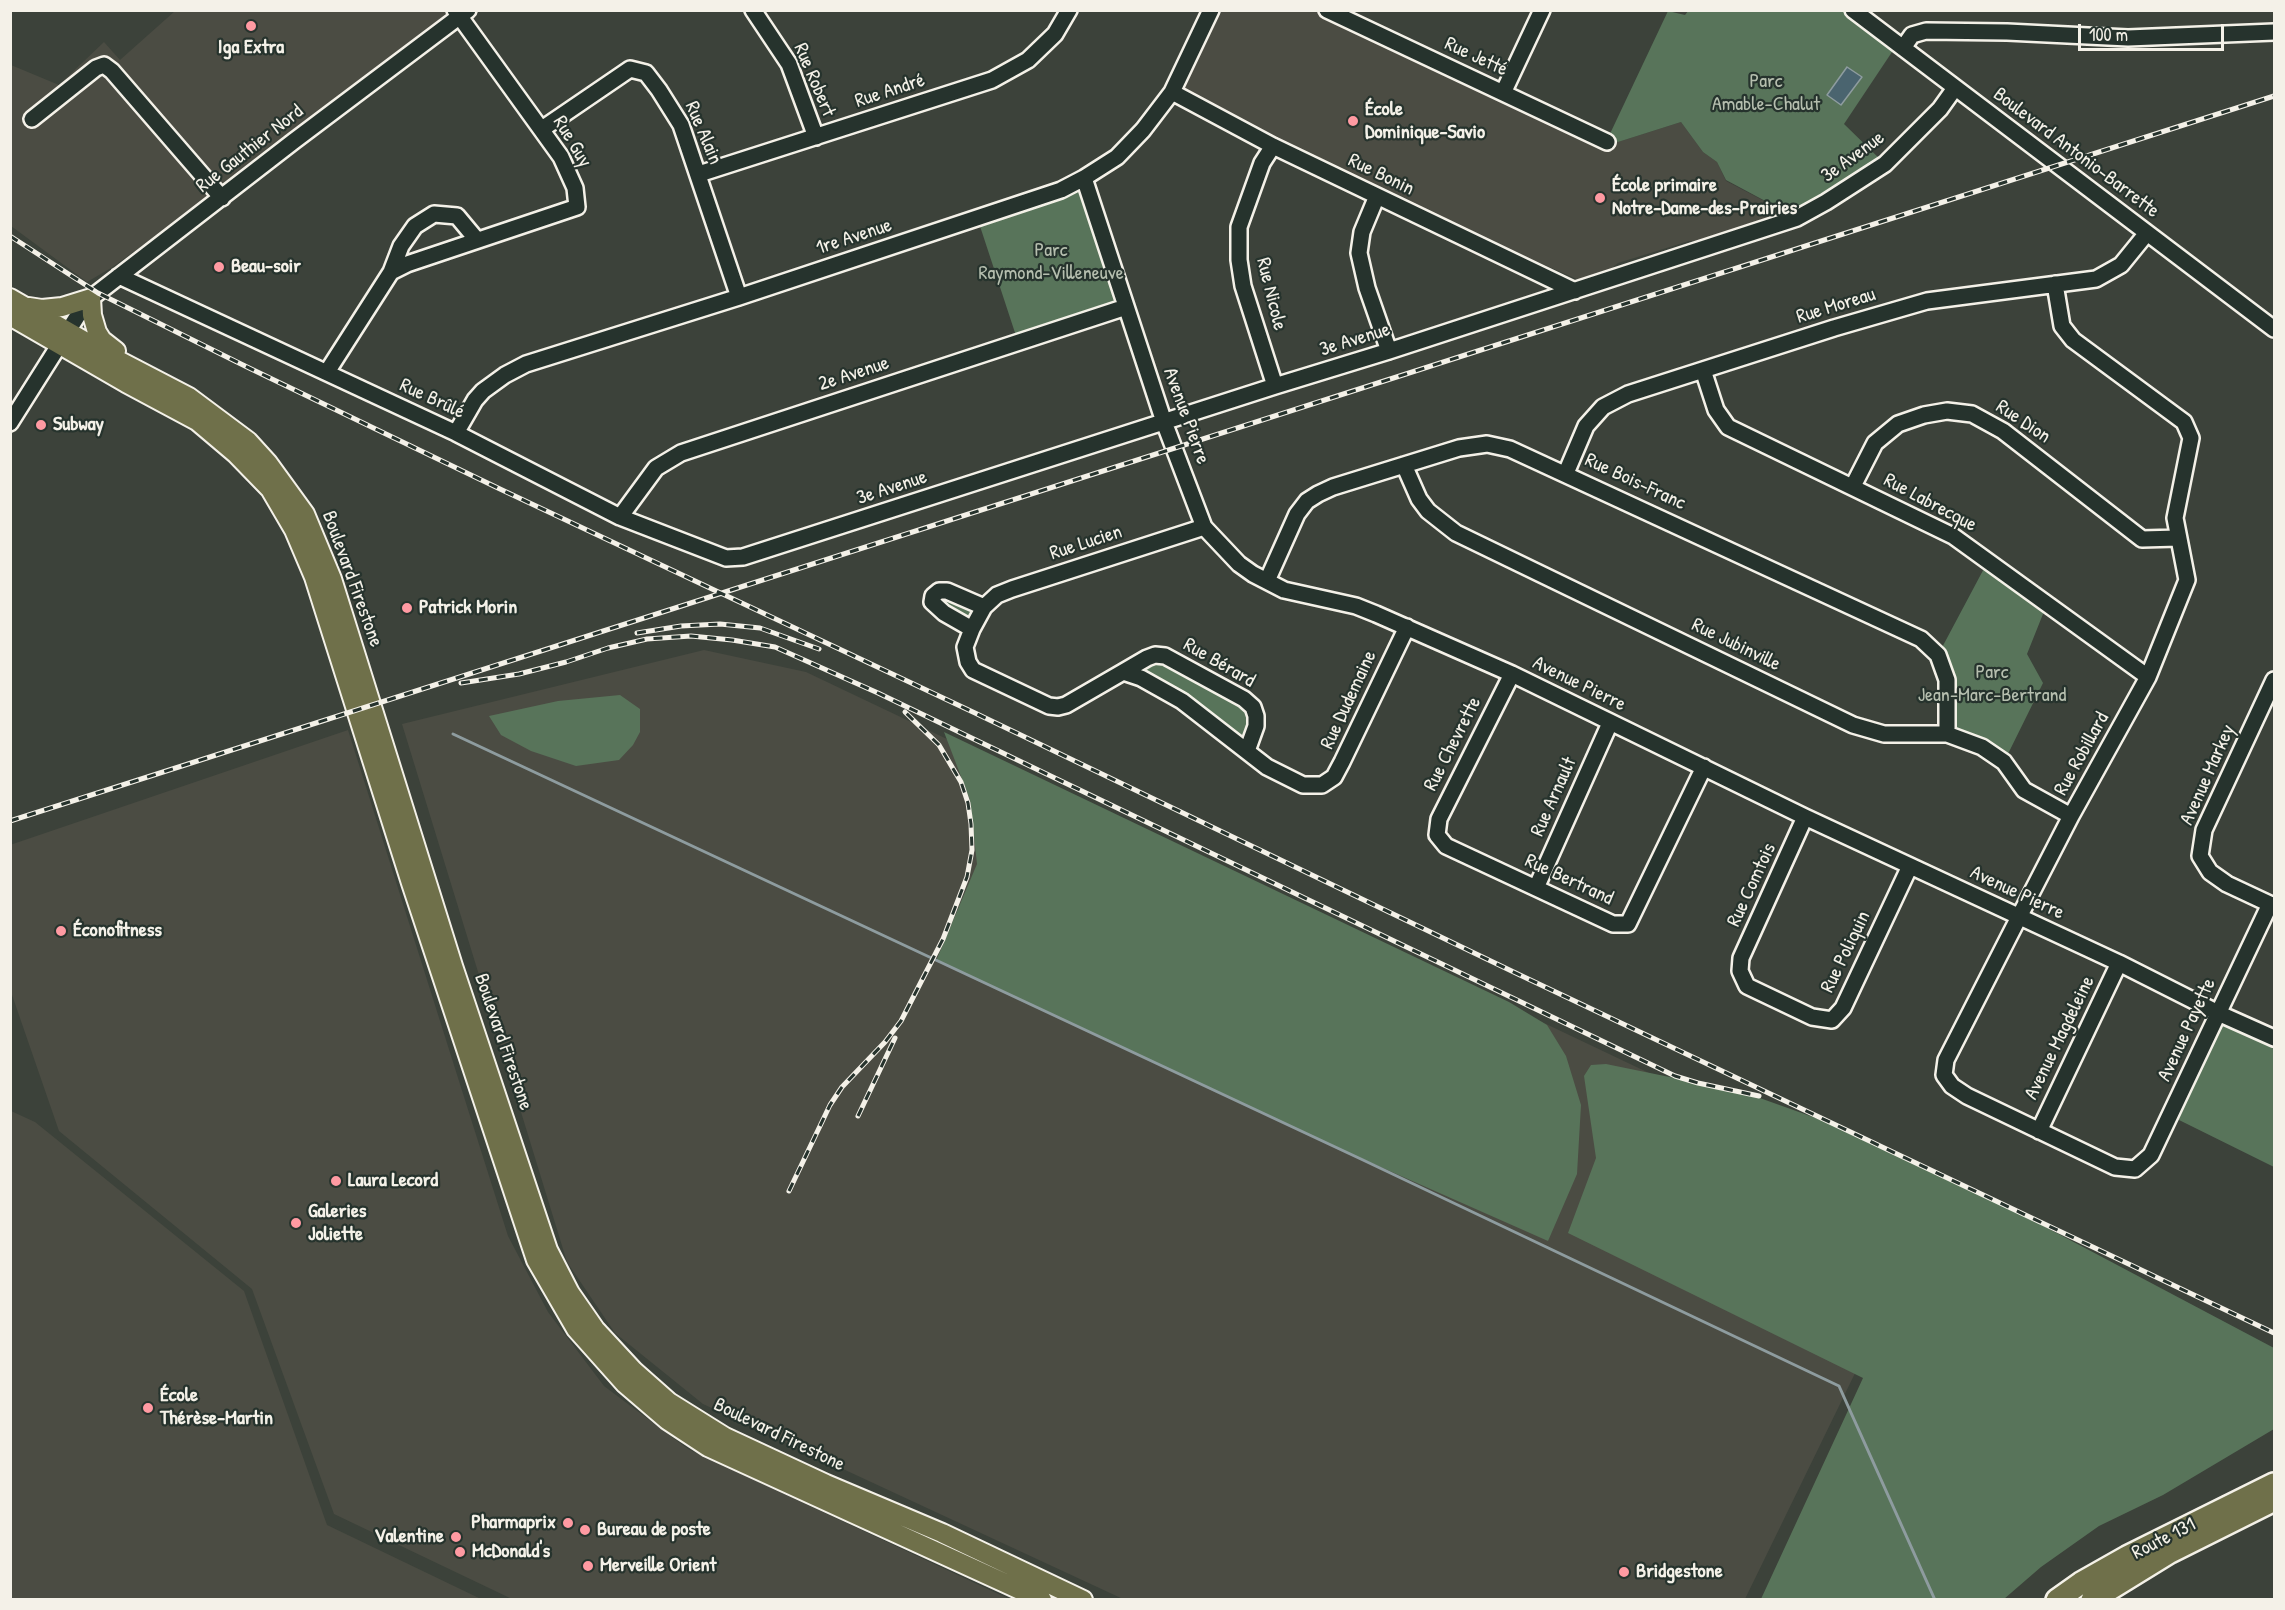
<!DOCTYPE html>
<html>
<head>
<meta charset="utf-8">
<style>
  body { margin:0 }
  #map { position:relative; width:2285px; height:1610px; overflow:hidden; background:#3c423a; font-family:"Patrick Hand",sans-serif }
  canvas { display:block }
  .frame { position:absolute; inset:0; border:12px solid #f4f1e8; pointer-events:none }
  .scale { position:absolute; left:2078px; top:24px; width:146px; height:27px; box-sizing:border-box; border:3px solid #f4f1e8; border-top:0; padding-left:8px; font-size:18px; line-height:21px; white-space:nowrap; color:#f4f1e8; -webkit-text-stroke:4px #26332d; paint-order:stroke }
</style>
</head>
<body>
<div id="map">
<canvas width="2285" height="1610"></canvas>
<div class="frame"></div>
<div class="scale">100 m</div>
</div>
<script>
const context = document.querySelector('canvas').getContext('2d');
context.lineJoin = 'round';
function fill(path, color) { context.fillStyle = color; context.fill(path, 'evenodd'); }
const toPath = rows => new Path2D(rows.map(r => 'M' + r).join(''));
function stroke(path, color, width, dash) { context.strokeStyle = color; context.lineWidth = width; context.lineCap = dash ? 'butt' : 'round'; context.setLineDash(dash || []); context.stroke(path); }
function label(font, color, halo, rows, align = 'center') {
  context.font = font + ' "Patrick Hand",sans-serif'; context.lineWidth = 4.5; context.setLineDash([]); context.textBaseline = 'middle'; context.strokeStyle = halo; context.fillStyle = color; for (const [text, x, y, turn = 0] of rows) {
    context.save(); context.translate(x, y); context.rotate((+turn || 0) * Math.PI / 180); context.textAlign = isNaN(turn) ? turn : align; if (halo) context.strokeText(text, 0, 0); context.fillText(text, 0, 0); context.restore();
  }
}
fill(toPath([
  [446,10,452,18,222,189,111,268,87,282,11,226,11,65,59,85,104,42,120,60,175,11],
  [1211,11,1327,11,1618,142,1681,122,1703,152,1717,162,1726,181,1791,215,1702,242,1689,241,1618,263,1608,271,1579,280,1434,217,1172,92],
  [704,650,806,672,1935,1209,1745,1599,1123,1599,703,1404,615,1333,567,1262,402,724],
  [348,730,508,1236,548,1312,604,1386,688,1449,1009,1599,512,1599,334,1514,252,1289,59,1131,11,992,10,845],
  [11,1111,35,1122,244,1291,327,1525,481,1599,11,1600]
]), '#4b4c43');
fill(toPath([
  [1689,10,1846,11,1894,49,1844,124,1885,164,1797,218,1726,180,1717,162,1703,152,1681,122,1618,142,1608,138,1668,11,1685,15],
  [1084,178,1126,307,1020,348,977,217],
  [1988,561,2047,604,2027,654,2043,683,2004,762,1947,734,1938,655],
  [939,591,984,607,972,629,932,602],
  [1155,655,1177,661,1256,716,1247,751,1123,672],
  [620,695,640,709,640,732,633,745,619,760,576,766,531,751,501,735,489,716,558,701],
  [944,732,1509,1002,1547,1025,1566,1056,1581,1105,1577,1174,1548,1241,1340,1149,936,961,977,864,970,800],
  [2222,1024,2274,1043,2274,1167,2177,1119],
  [1606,1064,1743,1092,1841,1127,1983,1194,2274,1348,2274,1429,2163,1495,2099,1526,2041,1567,2004,1599,1761,1599,1863,1378,1568,1233,1596,1158,1584,1076,1591,1065]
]), '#58745a');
const water = toPath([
  [1847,67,1862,77,1841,105,1827,95,1847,67]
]);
fill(water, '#4a646f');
stroke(water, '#8e9c9f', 1.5);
stroke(toPath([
  [453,734,1363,1160,1839,1386,1935,1600]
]), '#8e9c9f', 3);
const minor = toPath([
  [753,10,789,64,816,137],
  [1327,10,1607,142],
  [1853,10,2274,329],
  [1903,48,1912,35,1926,31,2007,32,2128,38,2274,32],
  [1172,92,1273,146,1575,291],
  [1503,93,1542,10],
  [32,119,96,68,104,65,112,71,222,198],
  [542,129,630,69,646,73,659,90,681,125,739,297],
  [1273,146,1262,163,1239,227,1239,260,1243,286,1275,386],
  [699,174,992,80,1028,60,1055,34,1069,10],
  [1084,178,1164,422,1204,527,1239,564,1253,574,1284,590,1356,606,1376,614,1512,674,1805,817,2119,963,2218,1013,2274,1038],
  [1377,196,1362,232,1359,253,1367,288,1389,351],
  [391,272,401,246,415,226,434,214,457,216,477,240],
  [119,276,456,433,620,517,726,558,743,557,1275,386,1389,351,1797,218,1826,202,1885,164,1940,109,1955,88],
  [2055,284,2062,326,2073,340,2184,422,2191,438,2175,518,2187,580,2148,677,2071,816,2019,917,1946,1060,1944,1075,1952,1086,1967,1096,2115,1167,2135,1169,2151,1155,2270,904],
  [1703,370,1716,410,1728,427,1953,536,2148,677],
  [327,372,391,272,407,264,577,207,575,188,561,157,455,10],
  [10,423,80,312,91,298,294,141,468,10],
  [456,433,475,400,483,391,505,375,526,364,739,297,1061,190,1084,178,1117,157,1143,130,1172,92,1211,10],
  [1404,465,1419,499,1428,511,1456,533,1853,725,1884,734,1947,734,1982,747,2004,762,2024,790,2071,816],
  [1566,473,1586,426,1603,407,1628,394,1834,328,1927,301,2096,279,2121,265,2147,233],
  [1853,486,1875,443,1898,424,1924,415,1947,411,1972,414,2003,431,2142,539,2178,538],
  [620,517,656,468,681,453,1126,307],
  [1267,581,1297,514,1307,501,1318,494,1333,487,1459,448,1487,444,1510,449,1921,639,1938,655,1947,680,1947,734],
  [984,607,972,629,944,613,932,602,933,596,939,591,947,591,984,607,997,595,1012,589,1204,527],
  [972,629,965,647,968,662,973,670,1049,706,1058,707,1066,705,1123,672,1141,678,1182,701,1267,767,1303,785,1322,785,1334,777,1342,762,1407,627],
  [1123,672,1147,658,1155,655,1165,656,1244,699,1253,707,1256,716,1256,726,1247,751],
  [1512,674,1439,819,1437,835,1446,846,1613,924,1628,924,1704,767],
  [2274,680,2204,830,2200,856,2210,872,2227,884,2274,906],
  [1805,817,1741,958,1740,971,1747,986,1812,1017,1832,1020,1843,1008,1910,866],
  [1536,888,1610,723],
  [2039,1131,2119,963]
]);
const major = toPath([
  [10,298,114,358,189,397,248,441,268,463,305,514,332,579,453,966,548,1250,570,1293,595,1329,634,1371,669,1402,725,1437,826,1484,942,1533,1083,1600],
  [29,307,42,309,62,307,91,298,92,315,97,332,102,340,116,351],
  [10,316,126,383,197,421,236,454,270,489,294,530,314,577,411,883,536,1260,576,1329,625,1384,667,1420,708,1447,1042,1600]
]);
const highway = toPath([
  [2057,1600,2081,1583,2127,1557,2274,1484],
  [2092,1600,2170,1552,2274,1500]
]);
stroke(minor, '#f4f1e8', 20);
stroke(major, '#f4f1e8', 22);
stroke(highway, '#f4f1e8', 26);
stroke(minor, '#26332d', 15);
stroke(major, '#6f704a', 18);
stroke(highway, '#6f704a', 21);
const rail = toPath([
  [10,236,98,293,245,366,500,489,975,713,1522,976,2274,1333],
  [637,633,681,626,720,624,760,628,819,649],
  [461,683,519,674,566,662,608,648,647,639,691,636,732,640,775,647,878,693,1675,1076,1698,1083,1759,1096],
  [10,821,2274,96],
  [858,1116,895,1038],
  [789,1191,830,1105,842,1087,885,1042,901,1021,943,939,967,877,972,850,971,824,968,803,961,782,939,745,905,712]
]);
stroke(rail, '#f4f1e8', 5);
stroke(rail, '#26332d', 3, [9]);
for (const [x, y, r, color] of [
  [251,26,6,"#ff9aa2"],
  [1353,121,6,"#ff9aa2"],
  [1600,198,6,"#ff9aa2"],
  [219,267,6,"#ff9aa2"],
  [41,425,6,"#ff9aa2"],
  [407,608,6,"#ff9aa2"],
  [61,931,6,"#ff9aa2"],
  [336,1181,6,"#ff9aa2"],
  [296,1223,6,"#ff9aa2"],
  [148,1408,6,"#ff9aa2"],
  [568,1523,6,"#ff9aa2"],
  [585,1530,6,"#ff9aa2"],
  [456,1537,6,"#ff9aa2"],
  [460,1552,6,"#ff9aa2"],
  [588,1566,6,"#ff9aa2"],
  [1624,1572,6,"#ff9aa2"]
]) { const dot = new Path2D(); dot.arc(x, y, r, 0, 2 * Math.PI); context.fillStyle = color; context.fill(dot); stroke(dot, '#26332d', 2); }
label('bold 20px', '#f4f1e8', '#26332d', [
  ["Iga Extra",251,48,"center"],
  ["École",1365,110],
  ["Dominique-Savio",1365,133],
  ["École primaire",1612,186],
  ["Notre-Dame-des-Prairies",1612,209],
  ["Beau-soir",231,267],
  ["Subway",53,425],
  ["Patrick Morin",419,608],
  ["Éconofitness",73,931],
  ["Laura Lecord",348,1181],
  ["Galeries",308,1212],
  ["Joliette",308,1235],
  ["École",160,1396],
  ["Thérèse-Martin",160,1419],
  ["Pharmaprix",556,1523,"right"],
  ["Bureau de poste",597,1530],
  ["Valentine",444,1537,"right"],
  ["McDonald's",472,1552],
  ["Merveille Orient",600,1566],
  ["Bridgestone",1636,1572]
], 'left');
label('20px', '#f4f1e8', '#26332d', [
  ["Rue Jetté",1476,57,25],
  ["Rue Robert",814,80,67],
  ["Rue André",890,91,-18],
  ["Rue Alain",703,133,67],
  ["Rue Guy",572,142,59],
  ["Rue Gauthier Nord",250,149,-38],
  ["Boulevard Antonio-Barrette",2076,153,37],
  ["3e Avenue",1853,157,-36],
  ["Rue Bonin",1381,175,26],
  ["1re Avenue",854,237,-18],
  ["Rue Nicole",1271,294,76],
  ["Rue Moreau",1836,306,-17],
  ["3e Avenue",1355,340,-17],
  ["2e Avenue",854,374,-18],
  ["Rue Brûlé",432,399,25],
  ["Avenue Pierre",1186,416,70],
  ["Rue Dion",2023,422,34],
  ["Rue Bois-Franc",1635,482,25],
  ["3e Avenue",892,488,-18],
  ["Rue Labrecque",1930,503,28],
  ["Rue Lucien",1086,543,-18],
  ["Boulevard Firestone",352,579,70],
  ["Rue Jubinville",1736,645,26],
  ["Rue Bérard",1219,663,30],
  ["Avenue Pierre",1579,684,26],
  ["Rue Dudemaine",1349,700,-65],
  ["Rue Chevrette",1453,744,-63],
  ["Rue Robillard",2082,754,-61],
  ["Avenue Markey",2208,775,-66],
  ["Rue Arnault",1554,797,-66],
  ["Rue Bertrand",1569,880,25],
  ["Rue Comtois",1752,885,-65],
  ["Avenue Pierre",2017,893,25],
  ["Rue Poliquin",1846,952,-64],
  ["Avenue Payette",2187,1030,-65],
  ["Avenue Magdeleine",2060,1038,-64],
  ["Boulevard Firestone",503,1042,71],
  ["Boulevard Firestone",779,1435,26],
  ["Route 131",2164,1539,-27]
]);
label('20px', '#b6bfaf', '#26332d', [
  ["Parc",1766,82],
  ["Amable-Chalut",1766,105],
  ["Parc",1051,251],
  ["Raymond-Villeneuve",1051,274],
  ["Parc",1992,673],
  ["Jean-Marc-Bertrand",1992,696]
]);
</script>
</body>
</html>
